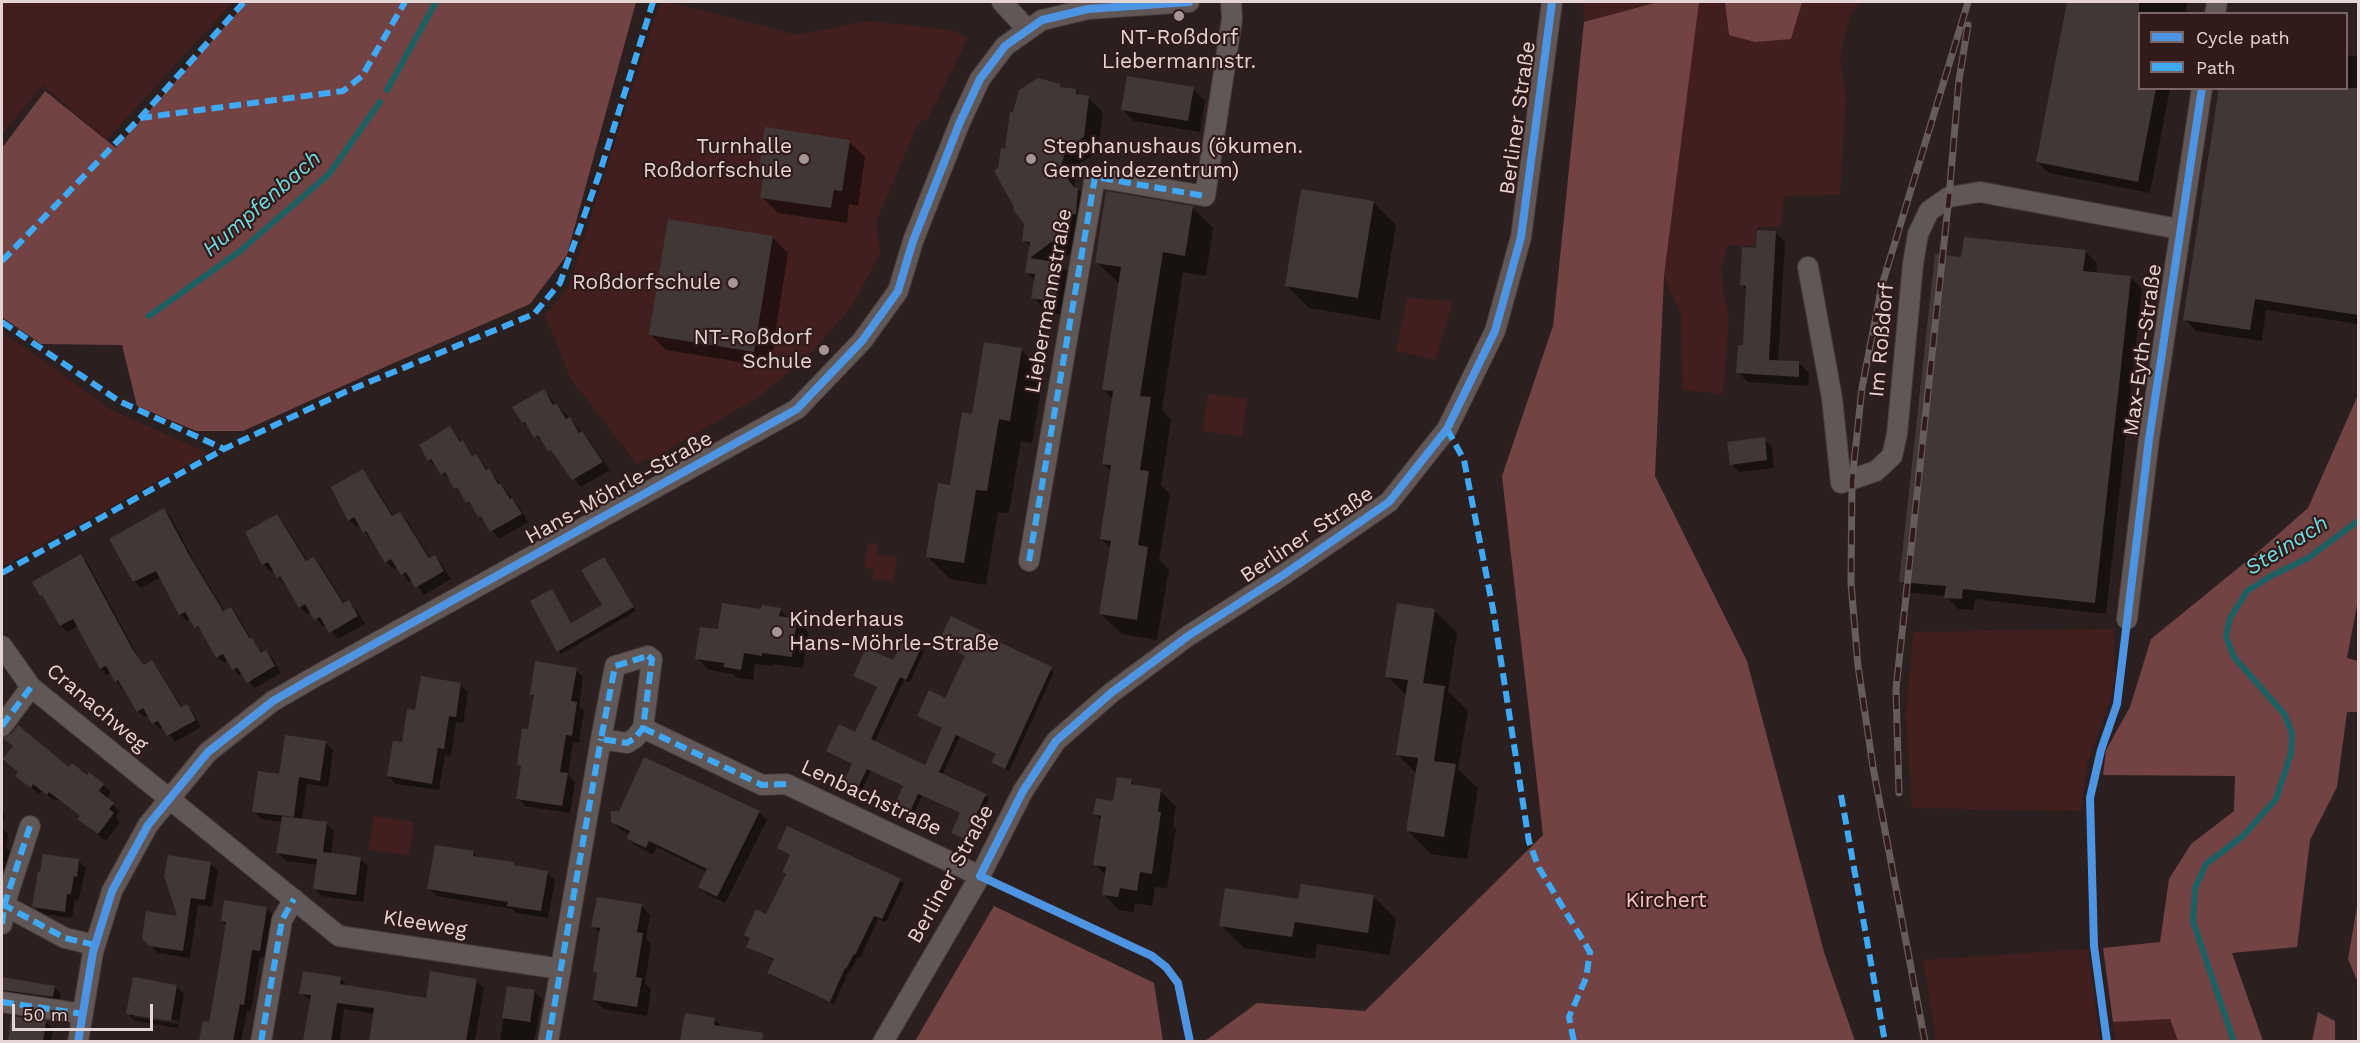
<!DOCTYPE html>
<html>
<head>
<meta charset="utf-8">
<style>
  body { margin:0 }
  #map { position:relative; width:2360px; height:1043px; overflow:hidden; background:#2b201f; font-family:"Work Sans",sans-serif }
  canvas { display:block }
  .frame { position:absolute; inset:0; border:3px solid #e4d5d4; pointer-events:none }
  .legend { position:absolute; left:2138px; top:12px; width:210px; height:78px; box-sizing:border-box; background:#301b1a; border:2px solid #786564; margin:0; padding:8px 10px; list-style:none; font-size:18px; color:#e4d5d4 }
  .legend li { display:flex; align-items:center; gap:12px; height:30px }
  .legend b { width:30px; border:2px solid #786564 }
  .scale { position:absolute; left:12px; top:1004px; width:141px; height:27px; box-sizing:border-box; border:3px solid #e4d5d4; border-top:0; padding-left:8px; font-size:18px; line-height:21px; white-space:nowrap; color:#e4d5d4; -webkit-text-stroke:4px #301b1a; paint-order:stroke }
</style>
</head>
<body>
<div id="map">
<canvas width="2360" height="1043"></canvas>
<div class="frame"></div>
<ul class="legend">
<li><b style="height:8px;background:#4d94e3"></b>Cycle path</li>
<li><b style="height:8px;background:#3fa9f5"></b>Path</li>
</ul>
<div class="scale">50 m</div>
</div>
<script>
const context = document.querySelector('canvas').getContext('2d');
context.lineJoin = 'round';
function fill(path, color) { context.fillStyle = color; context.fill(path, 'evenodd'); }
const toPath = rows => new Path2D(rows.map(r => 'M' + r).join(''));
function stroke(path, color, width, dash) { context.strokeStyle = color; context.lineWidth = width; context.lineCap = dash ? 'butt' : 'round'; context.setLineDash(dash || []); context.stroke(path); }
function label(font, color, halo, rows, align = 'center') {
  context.font = font + ' "Work Sans",sans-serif'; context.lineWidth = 4.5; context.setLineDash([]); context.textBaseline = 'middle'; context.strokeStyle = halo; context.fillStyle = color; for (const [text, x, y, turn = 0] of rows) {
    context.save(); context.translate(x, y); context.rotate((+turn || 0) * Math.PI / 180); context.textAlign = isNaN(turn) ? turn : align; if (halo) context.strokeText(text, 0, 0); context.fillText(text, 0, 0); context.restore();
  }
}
fill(toPath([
  [2,2,233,2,106,140,43,85,2,134],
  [660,2,669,2,797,35,868,21,951,30,968,38,928,118,918,123,876,222,880,254,850,309,804,360,757,398,661,454,637,464,571,379,545,315,568,288],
  [1583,2,1658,2,1584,22],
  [1699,2,1725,2,1729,35,1791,39,1802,2,1860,2,1850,17,1840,56,1846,96,1840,195,1784,196,1781,227,1757,227,1755,246,1727,245,1722,268,1723,292,1729,318,1723,394,1683,390,1681,315,1664,276],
  [1407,298,1453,301,1435,360,1396,351],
  [2,333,23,346,111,410,208,453,2,567],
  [1208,394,1247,399,1242,436,1203,431],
  [868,543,878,544,877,554,897,557,893,582,872,579,873,569,864,568],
  [2114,629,2115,679,2108,707,2087,764,2081,811,1912,808,1906,716,1913,632],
  [374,816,414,822,409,855,369,850],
  [2088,949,2100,1041,1936,1041,1923,960],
  [2170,1019,2178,1041,2116,1041,2113,1022]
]), '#421f1e');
fill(toPath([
  [247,2,636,2,567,255,530,304,387,366,243,431,196,431,137,406,122,345,41,344,2,317,2,148,45,91,116,148],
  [1658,2,1699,2,1664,276,1655,476,1747,661,1824,952,1855,1041,1205,1041,1257,1003,1365,1011,1543,835,1502,476,1553,326,1584,22],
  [1725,2,1802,2,1791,39,1755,42,1729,35],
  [2358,395,2358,600,2347,658,2358,661,2358,712,2347,712,2337,787,2310,840,2297,947,2232,953,2263,1041,2178,1041,2170,1019,2113,1022,2103,948,2160,942,2169,879,2191,844,2234,811,2235,776,2103,775,2106,750,2130,707,2151,639,2259,551,2308,508],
  [2358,901,2358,983,2348,959],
  [994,906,1154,983,1163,1041,915,1041],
  [2318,1012,2335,1021,2335,1041,2312,1041]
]), '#724342');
fill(toPath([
  [2068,2,2187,2,2185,14,2140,14,2140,88,2170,88,2150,193,2049,173,2037,162],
  [2346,55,2358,57,2358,324,2266,310,2262,341,2196,331,2185,319,2346,88],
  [1060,86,1063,89,1076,91,1081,96,1089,98,1103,113,1098,152,1080,164,1074,185,1092,204,1079,247,1056,264,1060,264,1075,279,1070,316,1048,312,1033,297,1035,281,1027,272,1031,247,1024,241,1026,224,999,169,1006,150],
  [1193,89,1205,101,1200,132,1134,121,1122,109],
  [849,142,865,157,858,206,849,204,847,223,778,213,762,197,764,182,760,177],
  [1374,203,1396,225,1380,320,1309,308,1287,286],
  [1192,207,1213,228,1206,276,1183,272,1162,410,1171,420,1161,485,1170,494,1159,560,1169,569,1157,640,1122,634,1101,614,1111,548,1101,539,1112,472,1103,463,1113,399,1103,389,1120,284,1096,262],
  [1775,232,1785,242,1778,362,1799,363,1809,373,1808,386,1748,382,1738,372,1744,346,1747,290,1742,285,1758,249],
  [773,238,788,253,770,367,666,350,651,335],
  [2085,251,2097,263,2096,274,2130,277,2142,289,2106,614,1975,599,1973,610,1958,609,1946,596,1912,593,1901,581,1963,259],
  [1021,350,1044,373,1032,443,1021,441,1009,513,998,512,986,585,950,579,927,556,973,416],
  [544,391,590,441,610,470,581,487,558,457,523,422],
  [450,428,474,457,476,456,496,478,519,507,528,522,499,539,464,494,429,460],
  [1764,439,1772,447,1774,468,1739,472,1731,464],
  [363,471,370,479,394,517,400,513,407,521,431,559,435,557,442,565,451,579,424,595,412,580,409,582,398,567,394,569,386,562,360,525,357,527,349,520],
  [164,510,170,516,194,561,225,612,231,608,237,615,252,640,262,654,266,652,272,658,281,673,254,688,243,673,239,675,234,670,245,664,228,661,224,663,218,657,203,632,196,627,191,618,187,621,181,615,161,577,141,588,135,582,111,539],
  [276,516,284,524,308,562,313,558,321,566,345,604,349,602,356,609,365,624,338,639,326,625,323,626,316,619,312,612,308,614,300,607,274,570,271,572,263,564],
  [80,556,87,562,139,658,145,666,151,662,158,669,183,708,186,706,193,712,201,727,175,742,164,727,160,729,154,723,149,715,144,717,138,711,111,673,107,675,101,669,78,626,67,632,61,626,47,601,41,595],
  [607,562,636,611,561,654,558,651,552,590,572,624,604,605],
  [762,610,780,610,789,619,797,620,808,632,803,668,773,664,773,666,755,664,753,680,737,678,733,674,709,670,697,658,720,631],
  [1434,610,1457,633,1448,691,1468,711,1458,769,1478,788,1467,859,1431,854,1408,831,1417,774,1397,754,1407,696,1387,676],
  [991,637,1054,672,1009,771,993,762,997,755,960,737,942,775,989,798,968,841,953,832,961,814,922,796,913,816,899,809,896,806,904,787,871,771,861,792,848,786,845,783,853,765,828,751,856,734,878,688,854,676,894,662,921,648,924,651,910,682,904,680,875,741,926,767,943,729,919,716,946,700,966,657,940,643],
  [576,670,583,677,579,706,584,711,579,743,573,742,568,775,575,782,570,813,525,806,517,798,522,768,518,764,529,731,535,698,531,694],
  [460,684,468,692,463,723,456,722,451,756,445,755,439,790,396,784,389,776,417,712],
  [5,738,103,785,111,792,106,799,120,811,116,817,120,822,106,841,87,826,79,819,81,817,58,799,56,801,41,791,39,794,25,783,20,773,14,747],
  [325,743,333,750,328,787,307,784,302,820,327,824,334,831,331,854,360,859,368,866,363,902,322,896,314,889,318,865,286,861,278,853,283,822,261,819,254,811,280,776],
  [1131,781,1137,787,1160,791,1176,806,1173,826,1176,829,1167,888,1155,887,1152,906,1135,903,1134,912,1119,910,1103,894,1106,876,1095,864,1101,820,1095,814,1114,802],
  [2,811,5,815,2,829,8,834,6,848,11,853,8,870,2,868],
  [759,812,767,820,725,903,708,895,700,887,707,872,657,847,653,854,636,846,628,839,631,834,621,830,613,822],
  [778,848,900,880,904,884,886,922,878,919,860,958,858,957,850,972,849,971,834,1004,773,977,769,973,775,961,748,947,751,939,745,935,767,916,787,875,783,872,791,856],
  [473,852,479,858,547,872,555,880,548,918,517,913,512,909,437,896,429,889],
  [78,860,86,868,78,901,75,900,72,918,42,914,34,906],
  [210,863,218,871,212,907,198,905,190,958,158,953,150,945,179,917],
  [1373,896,1396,919,1390,955,1317,944,1315,959,1244,948,1221,925,1299,901],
  [641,905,650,915,646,939,651,944,645,983,651,989,647,1016,604,1009,594,1000,598,975,594,972,600,934,593,926],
  [267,909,274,916,267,958,260,957,251,1011,247,1011,241,1042,201,1042,204,1023,210,1024,227,926,222,921],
  [340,978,348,986,427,1000,476,980,484,988,475,1040,482,1042,370,1042,375,1014,344,1009,340,1039,356,1042,304,1042,311,1001,301,993],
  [2,979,54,987,61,994,59,1003,2,997],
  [177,986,184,994,178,1028,135,1021,128,1013],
  [134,1014,179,1021,178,1024,134,1017],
  [508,988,534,991,542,999,534,1042,500,1042],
  [686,1015,714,1019,723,1028,757,1034,765,1042,682,1042],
  [13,1017,46,1022,53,1029,51,1042,9,1042]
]), '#0007');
stroke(toPath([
  [387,90,436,2],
  [149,316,240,251,329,174,380,102],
  [2234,1042,2193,921,2195,888,2206,864,2243,836,2276,799,2291,754,2292,734,2285,715,2234,657,2226,637,2230,618,2247,591,2271,576,2308,558,2358,521]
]), '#1c6064', 6);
fill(toPath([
  [2067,2,2139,2,2139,88,2156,88,2138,182,2036,162],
  [1127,76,1194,87,1188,121,1121,110],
  [1038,78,1060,84,1060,87,1076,89,1076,94,1089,96,1084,137,1066,149,1060,169,1074,187,1078,188,1076,214,1072,214,1068,233,1063,233,1030,258,1061,263,1055,302,1031,298,1035,274,1025,273,1030,242,1022,241,1024,224,1013,209,1014,207,994,171,998,168,1001,148,1005,149,1010,112,1013,112,1019,90],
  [2219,88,2358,88,2358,315,2255,299,2250,330,2183,320],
  [765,127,850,140,842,191,834,190,831,208,760,198,763,178,758,178],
  [1301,189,1374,201,1358,298,1285,286],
  [1106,191,1193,206,1185,256,1163,252,1140,396,1151,397,1140,470,1149,471,1138,545,1148,547,1137,620,1099,614,1111,541,1100,539,1111,465,1102,464,1113,391,1102,390,1121,267,1095,263],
  [668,219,773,236,754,352,649,335],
  [1757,230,1776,231,1769,360,1799,361,1799,377,1736,373,1738,345,1743,345,1746,286,1740,285,1742,247,1756,248],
  [1964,237,2086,250,2083,271,2131,276,2095,603,1963,589,1962,599,1944,598,1946,586,1899,582,1935,254,1961,257],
  [984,342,1022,348,1010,421,999,419,987,491,976,490,964,563,926,557,938,483,950,485,962,412,972,414],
  [544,389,553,405,556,403,566,419,570,417,579,433,582,431,603,462,572,480,551,450,548,451,538,435,534,438,525,422,522,423,512,407],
  [450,426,460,442,463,440,472,456,476,454,486,470,489,468,498,484,500,483,510,499,512,498,522,514,490,532,481,516,478,517,469,501,466,503,457,487,454,489,445,472,441,475,431,459,428,461,419,445],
  [1765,437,1767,460,1730,465,1727,442],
  [363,469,392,516,400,512,429,558,435,555,444,571,415,588,406,572,401,575,391,559,385,563,366,531,363,533,354,517,348,521,331,487],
  [164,508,188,553,223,611,231,607,250,639,251,637,261,653,266,650,275,666,247,683,237,667,232,670,223,654,216,658,198,626,195,628,185,612,179,615,156,571,133,582,109,539],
  [277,514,306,561,314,557,343,603,349,600,358,616,329,633,320,617,314,620,305,604,299,608,280,576,277,578,268,562,262,565,245,532],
  [81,554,133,650,144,665,152,660,181,707,187,704,196,720,167,736,158,721,152,724,143,708,137,712,118,680,115,682,106,666,100,669,73,619,60,626,42,595,40,596,32,582],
  [604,557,634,607,557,652,530,601,552,589,571,623,602,605,581,570],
  [722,603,761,609,762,605,781,608,779,616,797,619,792,657,762,653,762,656,744,653,741,670,724,667,724,663,695,659,700,627,718,629],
  [1397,603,1435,609,1423,683,1445,686,1434,761,1456,764,1444,837,1406,831,1418,758,1396,755,1408,680,1385,677],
  [951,616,992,636,991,638,1052,667,1005,769,991,762,996,754,956,735,939,772,986,794,965,839,951,833,960,813,918,794,909,814,894,806,903,786,867,769,857,790,843,783,852,764,826,751,839,724,855,732,877,687,853,676,866,648,893,660,904,638,922,646,906,680,900,677,871,739,925,765,942,728,917,716,929,690,945,698,965,656,938,643],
  [535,661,577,668,571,701,577,702,572,736,566,735,560,772,568,773,562,806,516,799,521,766,517,765,522,728,528,729,534,695,530,695],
  [421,676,461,683,456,717,449,716,444,749,438,748,432,784,387,776,393,741,402,742,407,709,415,710],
  [18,725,69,767,72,763,87,775,89,772,104,784,99,791,114,803,109,809,114,813,98,834,77,819,80,816,49,792,47,795,33,784,31,788,15,776,18,772,2,759,13,746,2,738,11,734],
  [285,735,326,741,320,781,299,777,294,817,252,812,258,771,279,774],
  [644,757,760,811,717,897,698,887,707,869,649,841,646,848,627,839,630,831,611,822,611,811,619,811],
  [1117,777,1132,779,1131,784,1161,789,1158,812,1161,812,1152,874,1140,872,1137,891,1120,888,1118,897,1102,895,1106,867,1093,865,1101,816,1093,814,1096,798,1113,801],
  [282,816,327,822,323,852,361,857,356,895,313,889,317,859,276,853],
  [787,826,901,879,882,919,874,916,855,955,854,954,846,969,845,968,830,1002,767,973,774,959,746,947,750,938,744,935,756,909,766,914,786,874,782,872,790,855,777,848],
  [435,845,474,851,473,856,514,862,514,865,548,871,541,911,507,906,508,902,427,889],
  [43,854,79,859,77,877,74,876,71,894,67,894,65,912,32,907,38,871,40,872],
  [168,855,211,862,205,900,191,898,183,951,149,946,142,938,146,911,177,916,164,876],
  [1301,884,1374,895,1368,933,1295,922,1292,937,1219,926,1225,888,1298,899],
  [597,897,642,904,637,932,643,933,636,977,642,978,637,1007,593,1000,597,973,593,972,600,928,591,927],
  [224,900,267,907,260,951,252,950,244,1005,240,1004,233,1041,199,1041,203,1021,209,1022,220,960,226,922,221,921],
  [303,971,341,977,340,984,426,998,430,971,477,979,466,1041,369,1041,374,1008,337,1003,331,1041,303,1041,311,995,299,994],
  [2,977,55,986,53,997,2,990],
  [133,977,177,985,171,1021,126,1014],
  [507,986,535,990,530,1022,502,1018],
  [685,1013,715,1018,714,1025,763,1033,762,1041,680,1041],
  [11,1016,46,1021,43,1041,8,1041]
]), '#413736');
const minor = toPath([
  [1002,2,1028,30],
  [2215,14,2217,2],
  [1808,267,1832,398,1841,483,1876,471,1892,456,1897,434,1913,264,1918,234,1929,211,1949,197,1980,192,2179,229],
  [1029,561,1095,177,1205,196,1232,19,1231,2],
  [2127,619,2149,439,2202,88],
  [2,646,31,687,339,936,561,969],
  [648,656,652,659,643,728,635,738,627,743,601,739,615,666,648,656],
  [2,726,31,687],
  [643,728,762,785,786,784,980,876],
  [2,904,65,938,95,945],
  [2,924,4,906,30,826],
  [2,1002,83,1014],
  [78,1042,93,952,112,891,148,825,208,752,273,701,311,679,797,409,862,341,898,291,913,241,960,122,980,79,1005,46,1042,20,1088,9,1189,2],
  [261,1042,282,920,294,899],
  [548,1042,601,739],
  [883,1042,980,876,1023,791,1056,741,1111,693,1188,636,1283,575,1389,502,1447,429,1495,331,1521,237,1552,2]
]);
stroke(minor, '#453b3a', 22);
stroke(minor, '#615756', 20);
const rail = toPath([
  [1899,793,1896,689,1949,197,1959,80,1968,25],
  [1925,1042,1873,767,1858,666,1851,583,1852,481,1862,388,1882,285,1968,2]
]);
stroke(rail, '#655c5b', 7);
stroke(rail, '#301b1a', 4.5, [14]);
stroke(toPath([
  [140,118,343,91,362,76,405,2],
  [2,261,140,118,244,2],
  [2,322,119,401,224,449],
  [1447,429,1464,460,1493,609,1529,842,1539,868,1590,952,1586,978,1569,1017,1574,1042],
  [1029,561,1095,177,1205,196],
  [2,573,224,449,345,392,534,314,560,283,600,172,653,2],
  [648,656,652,659,643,728,635,738,627,743,601,739,615,666,648,656],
  [2,726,31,687],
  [643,728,762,785,786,784],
  [1841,795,1885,1042],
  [2,904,65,938,95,945],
  [2,924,4,906,30,826],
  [2,1002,83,1014],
  [261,1042,282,920,294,899],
  [548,1042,601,739]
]), '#3fa9f5', 6, [12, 6]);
stroke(toPath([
  [78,1042,93,952,112,891,148,825,208,752,273,701,311,679,797,409,862,341,898,291,913,241,960,122,980,79,1005,46,1042,20,1088,9,1189,2],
  [1190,1042,1178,983,1166,967,1152,956,980,876,1023,791,1056,741,1111,693,1188,636,1283,575,1389,502,1447,429,1495,331,1521,237,1552,2],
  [2107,1042,2094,946,2090,798,2101,750,2117,704,2149,439,2202,88]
]), '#4d94e3', 8);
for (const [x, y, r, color] of [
  [1179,16,6,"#a39695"],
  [804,159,6,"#a39695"],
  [1031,159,6,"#a39695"],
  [733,283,6,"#a39695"],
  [824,350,6,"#a39695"],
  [777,632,6,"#a39695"]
]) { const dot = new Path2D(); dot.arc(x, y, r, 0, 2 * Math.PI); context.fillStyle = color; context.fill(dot); stroke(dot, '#301b1a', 2); }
label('21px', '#e4d5d4', '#301b1a', [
  ["NT-Roßdorf",1179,38,"center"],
  ["Liebermannstr.",1179,62,"center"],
  ["Turnhalle",792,147],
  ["Roßdorfschule",792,171],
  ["Stephanushaus (ökumen.",1043,147,"left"],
  ["Gemeindezentrum)",1043,171,"left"],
  ["Roßdorfschule",721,283],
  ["NT-Roßdorf",812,338],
  ["Schule",812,362],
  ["Kinderhaus",789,620,"left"],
  ["Hans-Möhrle-Straße",789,644,"left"]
], 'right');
label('21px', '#e4d5d4', '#301b1a', [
  ["Berliner Straße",1518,118,-82],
  ["Liebermannstraße",1049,301,-80],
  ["Im Roßdorf",1882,340,-85],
  ["Max-Eyth-Straße",2143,350,-82],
  ["Hans-Möhrle-Straße",619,488,-29],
  ["Berliner Straße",1307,535,-34],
  ["Cranachweg",97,708,40],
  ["Lenbachstraße",871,798,25],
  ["Berliner Straße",951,874,-61],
  ["Kleeweg",425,924,9]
]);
label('21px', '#f8c4c0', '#301b1a', [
  ["Kirchert",1666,901]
]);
label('italic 22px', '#6edce3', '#301b1a', [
  ["Humpfenbach",262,204,-41],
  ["Steinach",2287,546,-32]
]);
</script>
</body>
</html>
